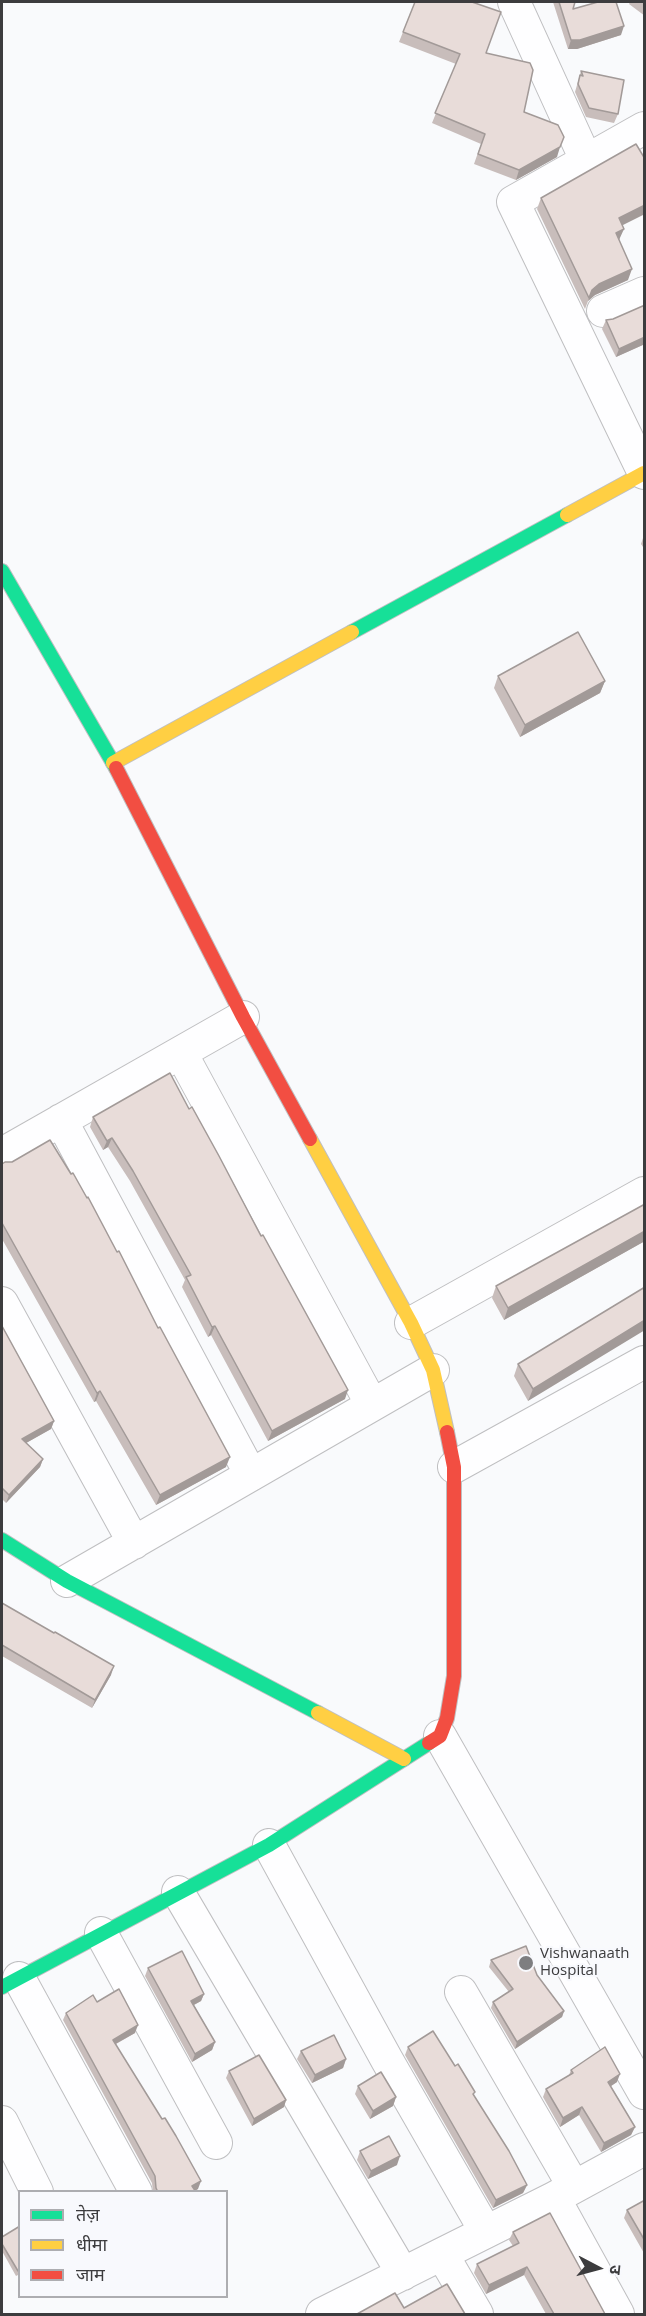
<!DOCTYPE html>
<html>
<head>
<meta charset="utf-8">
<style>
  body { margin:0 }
  #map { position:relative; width:646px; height:2316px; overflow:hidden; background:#f9fafc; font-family:"Open Sans","Noto Sans Devanagari",sans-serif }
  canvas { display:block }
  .frame { position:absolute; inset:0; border:3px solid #3c3c3e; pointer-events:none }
  .legend { position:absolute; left:18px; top:2190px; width:210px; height:108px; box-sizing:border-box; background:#f8f9fd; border:2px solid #adadb1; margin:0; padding:8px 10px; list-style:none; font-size:18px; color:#3c3c3e }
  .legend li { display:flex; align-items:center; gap:12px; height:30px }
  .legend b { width:30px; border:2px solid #adadb1 }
  .north { position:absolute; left:568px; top:2238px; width:60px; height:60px; -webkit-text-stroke:4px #f8f9fd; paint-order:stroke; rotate:96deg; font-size:16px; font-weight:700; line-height:24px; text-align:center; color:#3c3c3e }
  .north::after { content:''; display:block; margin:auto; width:21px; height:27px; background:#3c3c3e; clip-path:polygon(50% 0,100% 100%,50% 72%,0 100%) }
</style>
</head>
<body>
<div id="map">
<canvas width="646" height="2316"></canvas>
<div class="frame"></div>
<ul class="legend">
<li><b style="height:8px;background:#16e098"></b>तेज़</li>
<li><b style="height:8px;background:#ffcf43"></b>धीमा</li>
<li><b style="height:8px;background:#f24e42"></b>जाम</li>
</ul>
<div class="north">उ</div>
</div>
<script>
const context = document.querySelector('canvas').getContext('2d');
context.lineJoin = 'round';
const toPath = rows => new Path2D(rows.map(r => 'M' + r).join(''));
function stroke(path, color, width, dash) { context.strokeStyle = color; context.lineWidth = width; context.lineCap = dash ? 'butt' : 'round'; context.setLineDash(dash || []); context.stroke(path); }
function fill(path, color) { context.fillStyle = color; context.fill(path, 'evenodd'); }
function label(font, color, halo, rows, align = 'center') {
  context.font = font + ' "Open Sans",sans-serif'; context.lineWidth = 4.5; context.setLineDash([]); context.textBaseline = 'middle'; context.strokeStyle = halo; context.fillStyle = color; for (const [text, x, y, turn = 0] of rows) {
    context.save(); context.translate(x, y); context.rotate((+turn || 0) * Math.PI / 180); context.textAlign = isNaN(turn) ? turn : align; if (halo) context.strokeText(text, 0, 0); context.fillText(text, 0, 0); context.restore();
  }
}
const street = toPath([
  [514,2,586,160],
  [603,311,644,293],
  [644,473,513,202,644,128],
  [181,1053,372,1405],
  [61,1120,251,1475],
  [2,1154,243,1017],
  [2,1303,134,1543],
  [411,1323,644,1193],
  [454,1467,644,1362],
  [67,1581,433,1370],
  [440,1736,644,2093],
  [269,1845,387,2060,486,2232],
  [178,1892,403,2274],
  [101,1933,216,2143],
  [19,1978,136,2192],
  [461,1992,574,2187],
  [2,2122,37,2192],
  [554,2198,618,2314],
  [442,2254,477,2314],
  [322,2314,554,2198,644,2149]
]);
const fast = toPath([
  [2,571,116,768],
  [352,632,567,515],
  [2,1540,67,1581,318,1713],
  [2,1987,269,1845,429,1743]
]);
const slow = toPath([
  [567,515,644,473],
  [113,763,352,632],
  [310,1139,411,1323,433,1370,447,1432],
  [318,1713,404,1759]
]);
const jam = toPath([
  [116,768,243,1017,310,1139],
  [429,1743,440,1736,447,1718,454,1676,454,1467,447,1432]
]);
stroke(street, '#bfbfc1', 34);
stroke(fast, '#bfbfc1', 16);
stroke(slow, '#bfbfc1', 16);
stroke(jam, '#bfbfc1', 16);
stroke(street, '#fefeff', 32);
stroke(fast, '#16e098', 14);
stroke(slow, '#ffcf43', 14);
stroke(jam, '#f24e42', 14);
fill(toPath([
  [415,2,486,53,524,112,557,157,516,180,474,164,481,144,432,123,456,64,399,42],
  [553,2,575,2,573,9,621,35,577,49,568,49],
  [630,2,645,2,645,16,629,4],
  [581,71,618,114,614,123,586,117,575,92],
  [541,198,622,226,619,240,628,280,595,295,588,301,585,309,537,209],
  [645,305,645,344,616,357,602,329,606,320,613,319],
  [644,535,645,535,645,550,641,544],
  [498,676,605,681,600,693,520,737,494,688],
  [93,1117,345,1399,268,1441,211,1335,208,1337,182,1287,185,1280,130,1181,108,1147,103,1150,90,1127],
  [2,1164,226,1467,156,1505,96,1401,94,1402,2,1239],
  [645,1204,645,1241,504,1320,492,1298,496,1286],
  [645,1287,528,1401,514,1376,518,1364],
  [2,1326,54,1421,51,1429,26,1443,43,1459,40,1467,6,1503,2,1499],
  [2,1603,111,1675,92,1708,2,1656],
  [491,1960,537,1975,564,2011,562,2017,515,2049,491,2008,493,2002,509,1992,489,1967],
  [148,1968,204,1994,201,2001,194,2005,215,2042,212,2050,192,2062,145,1976],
  [97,2002,135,2033,116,2044,198,2189,195,2190,196,2192,153,2192,152,2183,63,2020,66,2013],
  [408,2047,474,2096,527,2185,523,2193,493,2208,405,2055],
  [301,2051,346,2059,343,2068,312,2083,297,2059],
  [571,2070,617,2082,611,2086,635,2127,631,2135,601,2152,579,2115,560,2127,543,2097,546,2089,569,2075],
  [229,2071,286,2100,284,2107,252,2126,226,2078],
  [358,2086,396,2097,393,2106,370,2119,355,2094],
  [360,2151,397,2165,368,2179,357,2160],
  [645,2200,645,2255,624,2218,627,2210],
  [20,2226,20,2274,16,2276,2,2251,2,2237],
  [513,2232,606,2314,546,2314,524,2275,486,2294,474,2273,477,2264,513,2246,509,2240]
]), '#c8bdbb');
fill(toPath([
  [624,26,621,35,577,49,568,49,571,40],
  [560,147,557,157,516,180,519,170],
  [645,205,645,214,615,229,619,218],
  [624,229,619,240,611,244,616,233],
  [632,269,628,280,595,295,588,301,592,290,599,284],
  [645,337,645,344,616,357,619,349],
  [605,681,600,693,520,737,525,725],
  [112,1138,108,1147,103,1150,107,1141],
  [645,1231,645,1241,504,1320,508,1308],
  [645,1320,645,1330,528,1401,533,1389],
  [215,1326,211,1335,208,1337,212,1327],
  [348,1390,345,1399,268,1441,272,1431],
  [100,1391,96,1401,94,1402,97,1393],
  [54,1421,51,1429,19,1447,22,1439],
  [230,1457,226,1467,156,1505,160,1495],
  [43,1459,40,1467,6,1503,9,1495],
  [114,1666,111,1675,92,1708,95,1700],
  [204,1994,201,2001,188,2008,191,2001],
  [564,2011,562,2017,515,2049,517,2042],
  [138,2025,135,2033,110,2047,113,2040],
  [215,2042,212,2050,192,2062,195,2054],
  [346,2059,343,2068,312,2083,315,2075],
  [620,2074,617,2082,605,2090,608,2082],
  [396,2097,393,2106,370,2119,373,2111],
  [286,2100,284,2107,252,2126,254,2119],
  [582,2107,579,2115,560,2127,563,2118],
  [635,2127,631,2135,601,2152,604,2143],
  [400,2156,397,2165,368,2179,371,2171],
  [201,2181,198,2189,193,2192,192,2186],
  [527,2185,523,2193,493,2208,496,2200],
  [527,2267,524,2275,486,2294,489,2285]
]), '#a29a98');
const building = toPath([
  [415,2,472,2,501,12,486,53,530,63,533,70,524,112,558,125,564,137,560,147,519,170,478,154,485,134,435,113,460,54,403,32,415,2],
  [559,2,575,2,573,9,598,2,616,2,624,26,580,40,571,40,559,2],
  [581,71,624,80,618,114,589,108,578,84,580,75,583,76,581,71],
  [636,144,645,159,645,205,619,218,624,229,616,233,632,269,599,284,592,290,589,298,541,198,636,144],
  [645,305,645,337,619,349,606,320,613,319,645,305],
  [578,632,605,681,525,725,498,676,578,632],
  [170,1073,189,1109,192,1107,219,1156,261,1236,263,1235,348,1390,272,1431,215,1326,212,1327,186,1277,191,1275,133,1171,112,1138,107,1141,93,1117,170,1073],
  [50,1140,71,1174,73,1173,87,1198,88,1197,117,1252,119,1251,158,1328,160,1327,230,1457,160,1495,100,1391,97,1393,2,1223,2,1164,5,1162,12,1162,50,1140],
  [645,1204,645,1231,508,1308,496,1286,645,1204],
  [645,1287,645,1320,533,1389,518,1364,645,1287],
  [2,1326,54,1421,22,1439,43,1459,9,1495,2,1488,2,1326],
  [2,1603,54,1633,55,1632,114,1666,95,1700,2,1645,2,1603],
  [526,1946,537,1975,564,2011,517,2042,493,2002,513,1989,491,1960,526,1946],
  [182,1951,204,1994,191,2001,215,2042,195,2054,148,1968,182,1951],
  [119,1989,138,2025,113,2040,162,2119,165,2118,176,2136,201,2181,192,2186,196,2192,158,2192,156,2188,155,2176,66,2013,93,1995,97,2002,119,1989],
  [433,2031,455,2066,458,2064,475,2092,473,2094,509,2151,527,2185,496,2200,408,2047,433,2031],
  [334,2035,346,2059,315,2075,301,2051,334,2035],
  [605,2047,620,2074,608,2082,635,2127,604,2143,582,2107,563,2118,546,2089,573,2073,571,2070,605,2047],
  [259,2055,286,2100,254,2119,229,2071,259,2055],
  [381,2072,396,2097,373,2111,358,2086,381,2072],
  [389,2136,400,2156,371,2171,360,2151,389,2136],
  [645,2200,645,2241,627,2210,645,2200],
  [550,2213,605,2314,606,2314,554,2314,527,2267,489,2285,477,2264,519,2243,513,2232,550,2213],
  [20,2226,20,2270,18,2271,2,2244,2,2237,20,2226],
  [447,2284,465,2314,357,2314,395,2293,404,2308,447,2284]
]);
fill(building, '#e8dcd9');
stroke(building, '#a29a98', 1.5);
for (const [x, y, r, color] of [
  [526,1963,8,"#7e7e80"]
]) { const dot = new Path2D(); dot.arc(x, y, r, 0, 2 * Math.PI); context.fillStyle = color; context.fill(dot); stroke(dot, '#f8f9fd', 2); }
label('15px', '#3c3c3e', '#f8f9fd', [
  ["Vishwanaath",540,1954],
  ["Hospital",540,1971]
], 'left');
</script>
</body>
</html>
